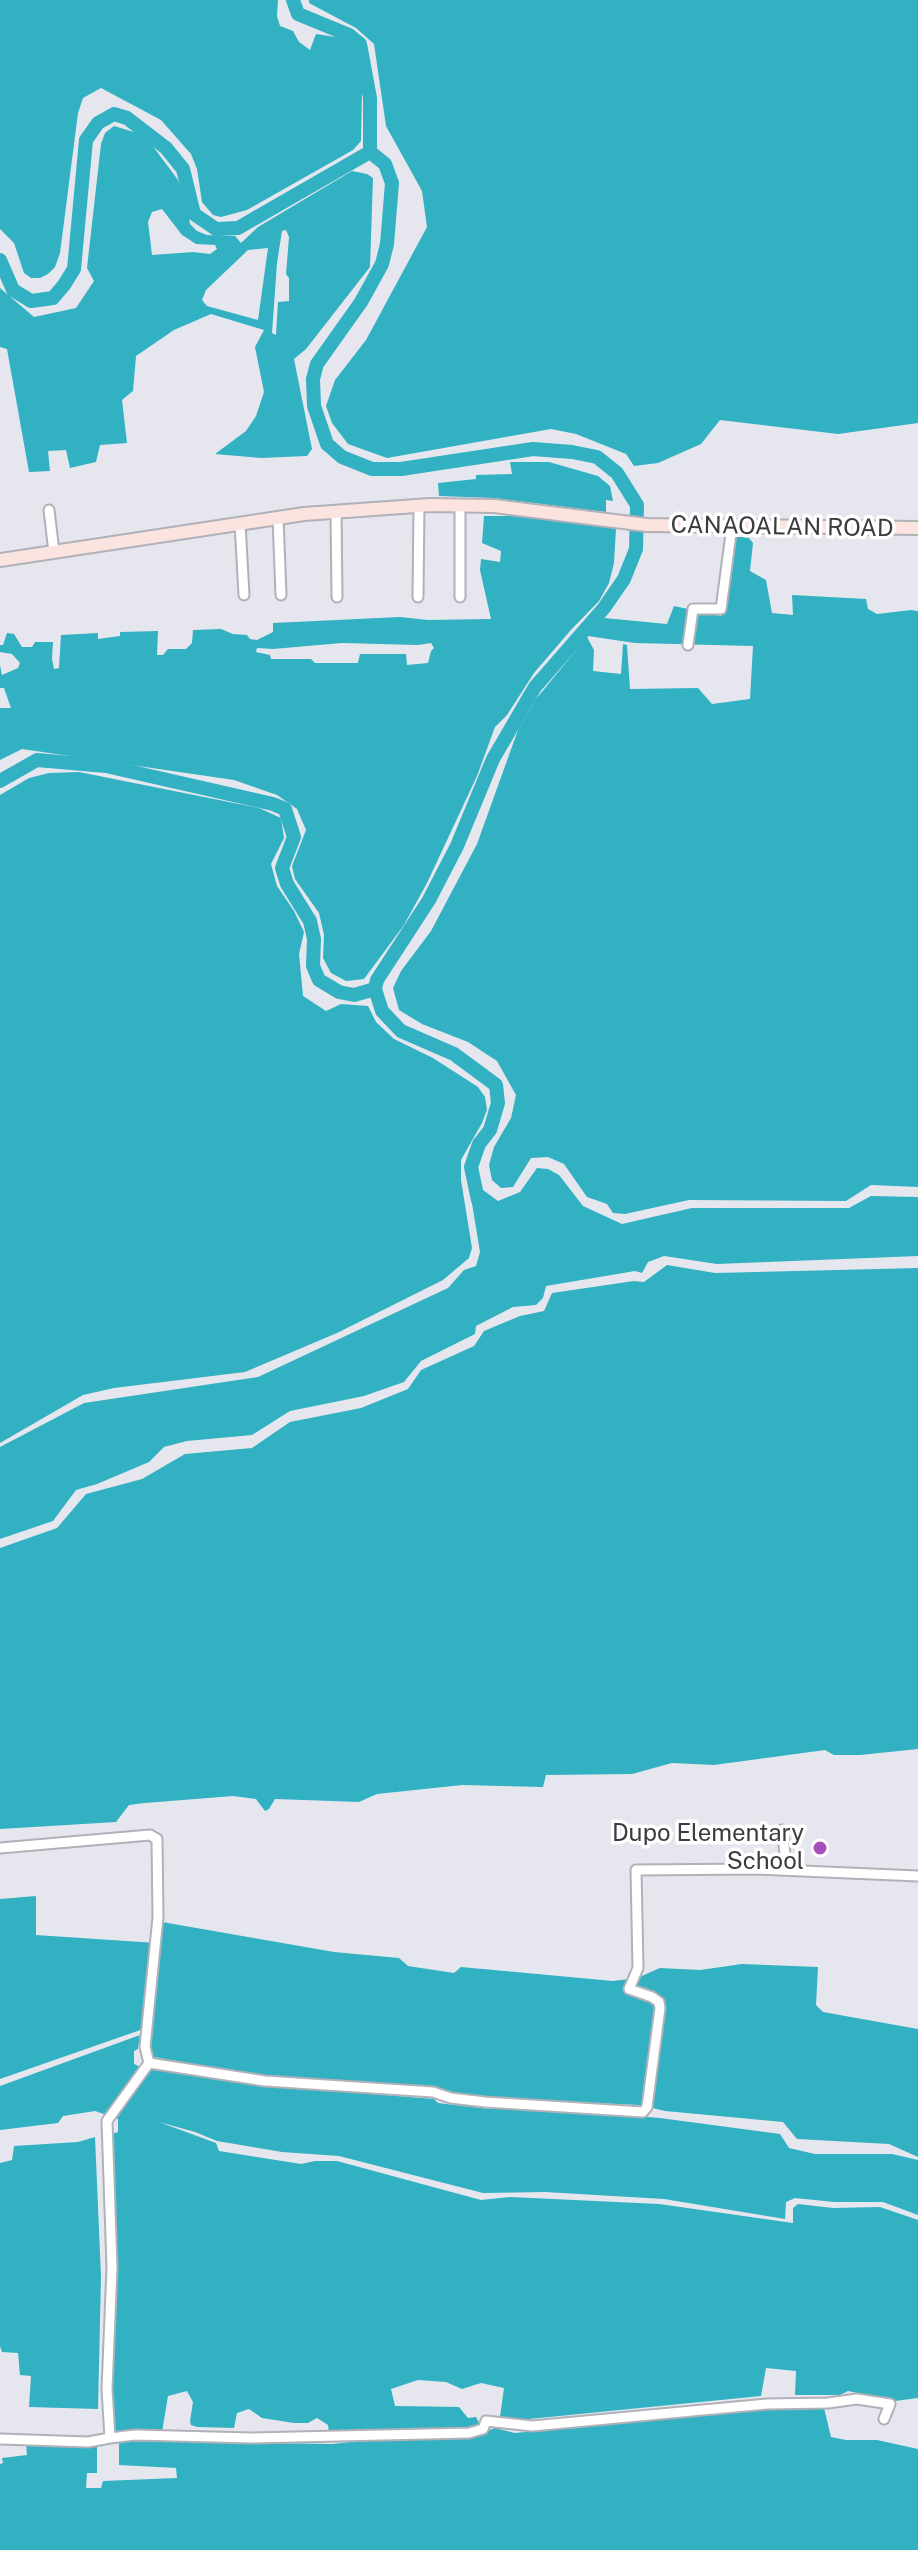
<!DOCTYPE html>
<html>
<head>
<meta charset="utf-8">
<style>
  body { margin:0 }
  canvas { display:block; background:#e5e6ee }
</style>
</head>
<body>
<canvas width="918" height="2550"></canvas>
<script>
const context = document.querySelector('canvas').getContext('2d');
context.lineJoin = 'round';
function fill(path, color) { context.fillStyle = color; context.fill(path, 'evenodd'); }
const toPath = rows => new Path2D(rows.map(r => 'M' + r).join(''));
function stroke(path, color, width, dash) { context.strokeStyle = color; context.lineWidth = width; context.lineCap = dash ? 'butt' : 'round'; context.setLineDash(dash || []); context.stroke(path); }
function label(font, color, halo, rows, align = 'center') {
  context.font = font + ' "Public Sans",sans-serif'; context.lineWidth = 7; context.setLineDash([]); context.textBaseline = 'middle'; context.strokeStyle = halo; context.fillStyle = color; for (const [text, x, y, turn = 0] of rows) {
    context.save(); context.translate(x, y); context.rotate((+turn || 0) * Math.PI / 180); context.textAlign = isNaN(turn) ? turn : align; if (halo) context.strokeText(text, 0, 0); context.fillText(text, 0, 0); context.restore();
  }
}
fill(toPath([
  [0,0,278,0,277,16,280,26,293,31,299,42,310,50,316,34,342,38,356,49,362,92,361,141,353,150,247,210,221,217,213,215,202,202,197,169,191,154,161,120,101,88,83,98,78,113,60,253,55,267,48,274,40,278,31,278,24,273,14,243,0,229],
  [309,0,918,0,918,423,838,434,720,420,701,444,658,463,634,466,626,454,576,434,551,429,387,458,348,444,332,423,326,406,335,380,366,340,427,227,422,191,386,126,374,44,356,28,309,3],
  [114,126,134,132,149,141,178,180,186,199,190,224,197,231,207,235,235,236,241,243,258,227,352,171,367,174,373,178,370,267,306,349,294,359,312,449,307,456,261,458,215,454,246,431,256,416,264,392,255,347,264,330,211,314,174,330,136,356,133,391,122,400,127,443,100,445,96,462,70,468,66,450,48,451,50,471,29,472,7,349,0,347,0,288,34,317,76,308,94,281,87,268,101,144,105,133],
  [162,209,182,235,196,244,215,245,217,249,210,254,193,252,152,255,148,222,152,212],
  [286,230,289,237,286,274,289,278,289,301,278,302,276,335,272,333,277,263,282,231],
  [268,248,258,320,207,306,202,300,206,290,248,250],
  [510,462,549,462,598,476,610,486,613,501,606,500,606,512,493,498,439,496,438,483,476,479,476,475,512,474],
  [484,516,518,516,616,528,614,563,609,583,599,601,570,631,534,673,507,715,495,727,477,776,427,883,404,925,364,979,346,981,331,973,323,958,324,935,319,913,295,879,292,866,306,830,297,809,277,795,234,780,22,749,0,760,0,708,11,708,4,688,0,688,0,665,2,675,18,668,20,663,12,654,0,652,0,645,3,645,7,633,14,634,22,647,32,647,35,642,53,642,52,659,54,669,59,668,61,635,98,633,98,639,120,636,120,632,158,631,157,655,163,655,168,649,186,649,192,643,193,630,221,629,233,634,247,635,250,639,257,640,273,632,273,623,400,617,428,620,491,619,480,570,481,559,500,562,501,551,482,543],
  [342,643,418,645,431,643,434,648,431,651,428,663,407,665,406,654,360,654,358,663,315,663,311,659,271,659,270,655,256,652,257,648,273,649],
  [734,537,748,537,753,543,750,571,766,580,772,613,793,615,792,595,866,599,868,609,877,614,911,610,918,611,918,1187,871,1185,846,1201,689,1200,625,1214,613,1213,607,1204,587,1197,564,1164,548,1157,531,1158,513,1187,501,1188,492,1180,489,1165,494,1147,511,1118,516,1095,497,1061,468,1042,422,1024,399,1010,393,988,401,971,431,931,477,844,518,730,536,699,587,637,594,650,593,671,621,674,623,644,627,645,630,689,698,688,712,704,750,699,753,646,635,643,588,636,604,618,667,624,674,606,721,616],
  [79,772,259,808,281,818,284,838,271,864,277,886,294,911,304,932,299,954,303,996,326,1011,341,1004,368,1006,376,1022,394,1039,433,1058,478,1087,485,1097,487,1110,482,1123,461,1160,461,1180,472,1248,469,1258,443,1280,337,1333,245,1372,114,1388,83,1395,0,1443,0,795,29,778,49,773],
  [537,1168,548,1169,559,1175,583,1206,622,1224,692,1208,849,1208,871,1196,918,1197,918,1256,717,1264,664,1256,648,1262,642,1273,635,1271,546,1286,543,1298,536,1305,513,1307,476,1326,475,1334,421,1361,404,1382,364,1396,290,1411,252,1435,187,1441,164,1447,149,1462,97,1484,76,1490,53,1521,0,1539,0,1447,84,1403,258,1377,448,1288,464,1270,476,1266,480,1252,468,1179,498,1201,520,1192],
  [667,1265,715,1273,918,1268,918,1749,860,1755,834,1755,825,1750,714,1765,672,1763,632,1774,546,1775,543,1787,462,1785,377,1794,359,1802,275,1799,269,1809,265,1811,256,1799,233,1796,145,1803,129,1805,116,1822,0,1829,0,1548,57,1528,86,1494,142,1479,185,1454,252,1448,290,1422,361,1408,408,1389,421,1370,474,1346,484,1331,520,1316,544,1311,552,1293,634,1281,644,1282],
  [36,1896,36,1935,156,1943,162,1922,334,1952,399,1958,408,1966,454,1973,461,1967,613,1981,637,1978,660,1968,700,1970,742,1964,818,1967,816,2005,823,2012,918,2029,918,2157,889,2144,797,2139,783,2122,665,2111,640,2105,449,2097,435,2087,288,2079,232,2071,154,2057,150,2055,149,2047,149,2027,0,2079,0,1899],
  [140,2035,138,2049,134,2051,134,2064,145,2069,178,2071,264,2085,434,2099,438,2103,490,2109,544,2109,660,2118,780,2134,789,2148,815,2154,892,2154,918,2160,918,2215,883,2202,834,2202,795,2198,786,2202,785,2219,664,2199,545,2192,483,2193,339,2156,282,2152,217,2141,195,2132,159,2122,216,2143,219,2151,301,2164,315,2161,337,2161,481,2200,510,2197,659,2204,793,2223,793,2208,798,2204,833,2208,880,2207,918,2220,918,2398,895,2401,848,2391,840,2395,795,2395,796,2371,766,2368,761,2396,519,2420,500,2417,504,2388,481,2383,462,2389,446,2382,418,2380,391,2389,395,2406,459,2407,468,2418,476,2417,480,2425,467,2430,329,2433,328,2425,317,2418,308,2423,294,2423,262,2418,249,2409,237,2413,234,2428,197,2427,191,2425,190,2421,193,2402,187,2391,168,2396,162,2432,110,2431,104,2136,118,2132,118,2119,95,2111,63,2116,58,2123,0,2130,0,2086],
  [95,2137,101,2277,98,2409,29,2407,31,2376,20,2375,18,2353,2,2352,0,2346,0,2163,12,2160,14,2146,78,2142],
  [769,2408,824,2408,831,2437,846,2440,877,2440,918,2449,918,2550,0,2550,0,2464,3,2463,2,2458,27,2455,26,2443,97,2443,97,2473,87,2473,86,2488,101,2488,103,2481,177,2478,176,2468,119,2465,119,2441,332,2444,408,2436,471,2437,495,2428,515,2433]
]), '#32b1c3');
stroke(toPath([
  [293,0,298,14,349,35,360,44,370,98,370,152],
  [370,152,385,164,392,183,387,244,382,264,361,302,317,364,313,379,314,406,327,444,342,457,372,469,401,469,533,449,572,452,597,457,617,473,637,505,636,549,624,579,604,608,535,687,493,759,457,846,429,900,377,980,375,989,382,1011,401,1031,454,1054,496,1085,498,1103,490,1130,479,1144,471,1167,478,1200],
  [0,260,13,290,31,301,53,298,64,285,74,269,86,140,98,123,114,114,127,118,166,148,183,169,194,214,216,229,238,228,370,152],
  [0,781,37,760,106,766,273,804,285,809,294,837,282,868,287,884,310,921,314,939,313,966,319,980,339,992,354,995,375,989]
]), '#32b1c3', 14);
const street = toPath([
  [460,505,460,597],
  [49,510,54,552],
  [336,512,337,597],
  [278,518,281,595],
  [240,523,244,595],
  [418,597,419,506],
  [688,645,693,609,721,609,732,526],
  [782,1830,787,1870],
  [0,1848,150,1835,157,1839,158,1917,145,2047,149,2063],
  [149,2063,107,2121,112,2267,107,2389,110,2438,135,2435,252,2438,469,2433,483,2429,486,2421,532,2426,767,2404,828,2403,857,2399,890,2404,884,2419],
  [149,2063,265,2081,433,2092,451,2098,485,2102,643,2112,647,2107,660,2008,659,2002,652,1997,629,1989,638,1968,636,1870,756,1869,918,1876],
  [0,2439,88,2442,110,2438]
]);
const secondary = toPath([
  [0,560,304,514,430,505,494,506,647,525,918,528]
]);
stroke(street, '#b0b1b9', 13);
stroke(secondary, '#b0b1b9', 16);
stroke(street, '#fff', 9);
stroke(secondary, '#fbe4df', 12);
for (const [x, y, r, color] of [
  [820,1848,8,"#a74fbc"]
]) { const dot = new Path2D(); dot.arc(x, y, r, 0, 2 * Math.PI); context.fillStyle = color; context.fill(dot); stroke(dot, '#fff', 3); }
label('24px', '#3c3c40', '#fff', [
  ["CANAOALAN ROAD",782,527,1]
]);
label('24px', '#3c3c40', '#fff', [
  ["Dupo Elementary",804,1834],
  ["School",804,1862]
], 'right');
</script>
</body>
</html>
